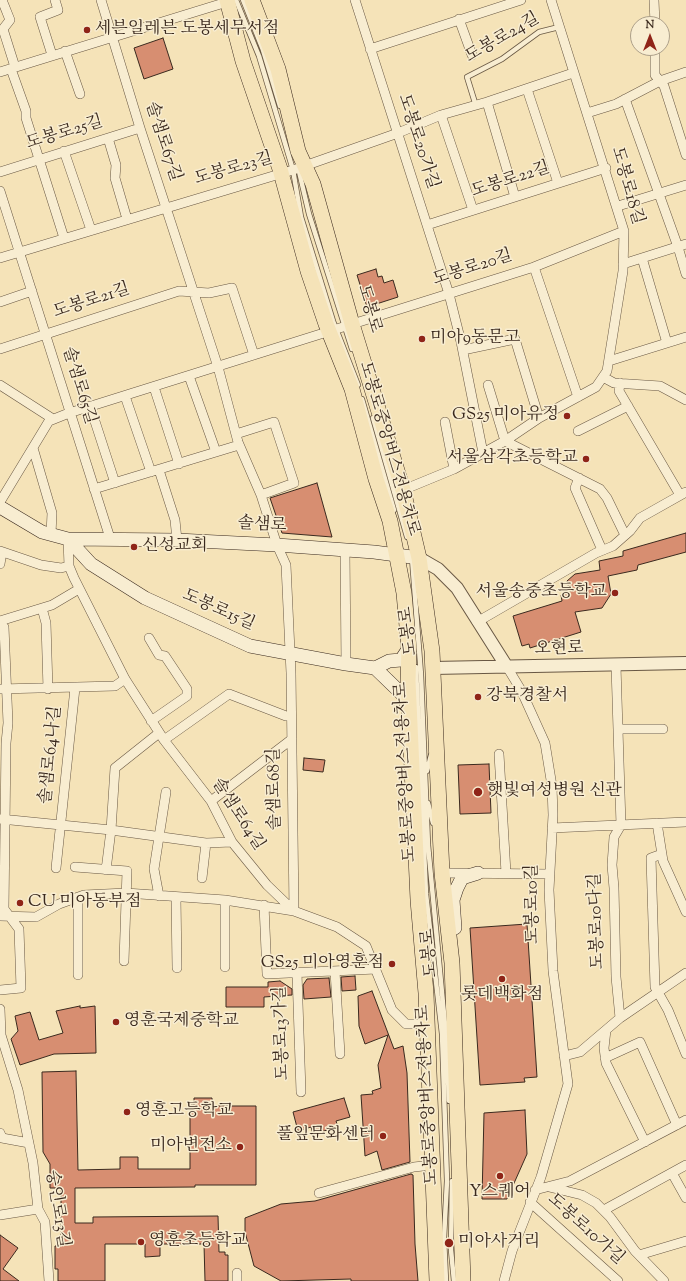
<!DOCTYPE html>
<html>
<head>
<meta charset="utf-8">
<style>
  body { margin:0 }
  #map { position:relative; width:686px; height:1281px; overflow:hidden; background:#f5e3b8; font-family:"Sorts Mill Goudy",serif }
  canvas { display:block }
  .north { position:absolute; left:630px; top:16px; width:40px; height:40px; box-sizing:border-box; background:#f8edd1; border:1px solid #ac9f89; border-radius:50%; rotate:0deg; font-size:11px; font-weight:700; line-height:16px; text-align:center; color:#3a291e }
  .north::after { content:''; display:block; margin:auto; width:14px; height:18px; background:#8f2418; clip-path:polygon(50% 0,100% 100%,50% 72%,0 100%) }
</style>
</head>
<body>
<div id="map">
<canvas width="686" height="1281"></canvas>
<div class="north">N</div>
</div>
<script>
const context = document.querySelector('canvas').getContext('2d');
context.lineJoin = 'round';
function fill(path, color) { context.fillStyle = color; context.fill(path, 'evenodd'); }
const toPath = rows => new Path2D(rows.map(r => 'M' + r).join(''));
function stroke(path, color, width, dash) { context.strokeStyle = color; context.lineWidth = width; context.lineCap = dash ? 'butt' : 'round'; context.setLineDash(dash || []); context.stroke(path); }
function label(font, color, halo, rows, align = 'center') {
  context.font = font + ' "Sorts Mill Goudy","Noto Serif KR",serif'; context.lineWidth = 3; context.setLineDash([]); context.textBaseline = 'middle'; context.strokeStyle = halo; context.fillStyle = color; for (const [text, x, y, turn = 0] of rows) {
    context.save(); context.translate(x, y); context.rotate((+turn || 0) * Math.PI / 180); context.textAlign = isNaN(turn) ? turn : align; if (halo) context.strokeText(text, 0, 0); context.fillText(text, 0, 0); context.restore();
  }
}
const building = toPath([
  [163,38,173,69,144,79,134,48,163,38],
  [376,269,378,277,382,276,384,283,393,280,398,297,367,307,357,275,376,269],
  [317,483,332,537,282,533,270,498,317,483],
  [686,533,686,552,638,565,637,570,608,576,611,594,602,608,575,612,581,632,530,648,529,644,522,646,513,616,562,601,561,595,570,592,567,581,575,574,600,570,599,561,623,556,623,551,686,533],
  [304,758,325,760,323,772,303,770,304,758],
  [489,764,491,813,460,814,458,765,489,764],
  [527,924,537,1077,524,1078,525,1082,480,1085,470,928,527,924],
  [355,976,356,990,342,991,341,977,355,976],
  [329,978,331,997,304,999,303,985,307,979,329,978],
  [280,981,292,989,292,995,264,997,264,1007,226,1007,226,987,268,987,268,982,280,981],
  [372,991,394,1049,403,1046,407,1073,410,1162,382,1170,377,1151,365,1156,361,1095,373,1094,372,1091,381,1088,378,1065,388,1035,365,1044,359,1026,358,996,372,991],
  [80,1006,80,1008,95,1006,96,1053,54,1054,20,1065,11,1039,18,1031,15,1016,30,1012,39,1040,63,1033,56,1011,80,1006],
  [76,1071,78,1170,120,1169,120,1157,138,1157,138,1169,190,1169,190,1105,194,1105,194,1098,212,1098,212,1106,256,1106,256,1185,195,1185,195,1187,75,1188,75,1223,93,1223,93,1217,218,1216,219,1252,225,1252,225,1255,228,1255,228,1281,205,1281,204,1244,160,1244,160,1256,145,1257,145,1244,105,1244,105,1281,58,1281,58,1269,55,1269,55,1246,61,1246,61,1188,50,1188,50,1164,43,1152,42,1072,76,1071],
  [344,1098,350,1117,336,1121,338,1127,313,1134,311,1127,298,1131,293,1112,344,1098],
  [525,1110,527,1154,507,1199,482,1199,484,1113,525,1110],
  [411,1174,413,1175,415,1244,418,1281,351,1281,351,1279,281,1281,254,1266,245,1232,245,1218,281,1204,315,1201,411,1174],
  [0,1235,18,1248,3,1269,19,1281,0,1281,0,1235]
]);
fill(building, '#d78e71');
stroke(building, '#3a291e', 1);
const service = toPath([
  [236,0,259,56,293,170,301,217,333,321,358,385],
  [243,0,263,50,280,106],
  [476,106,467,77,502,59,539,32,559,27],
  [298,167,309,214,352,349],
  [362,399,394,510],
  [373,418,407,537],
  [412,558,421,675,428,845,446,1035,449,1101],
  [416,667,426,894,442,1034,447,1181,444,1238,446,1281],
  [427,771,431,755],
  [428,803,433,823],
  [452,1181,451,1250,454,1281]
]);
const minor = toPath([
  [2,0,10,20,3,29,15,67],
  [101,0,140,128,218,367,238,442,261,495,277,545,286,565,291,673,294,911],
  [355,0,449,294,461,342,483,453],
  [654,0,655,24],
  [459,19,472,55],
  [655,48,655,75,664,86,686,155],
  [370,49,521,0],
  [65,51,80,94],
  [52,55,40,17,58,10,55,0],
  [11,69,26,111,26,118,64,238],
  [0,72,227,2],
  [527,89,558,183],
  [625,99,678,247,686,274],
  [487,102,515,197],
  [587,113,616,104,660,81,686,72],
  [441,115,473,210],
  [108,138,116,165,115,178,127,219],
  [64,151,91,230],
  [0,172,140,128],
  [0,191,110,538],
  [618,206,686,185],
  [427,225,606,168],
  [0,258,293,170,398,133,441,115,487,102,573,73],
  [642,258,667,343],
  [623,264,686,244],
  [534,267,578,397],
  [0,302,32,291],
  [0,349,179,291,209,293,232,288,254,355],
  [463,350,515,339,539,418],
  [609,361,686,337],
  [189,376,216,452],
  [603,377,614,383,660,386,686,400],
  [620,383,619,391,680,495],
  [0,385,53,419],
  [488,385,505,441,600,489,607,498,625,535],
  [154,387,179,464],
  [125,396,151,472],
  [90,406,115,483],
  [445,422,454,469],
  [578,431,628,406],
  [236,434,274,422,294,483,261,495],
  [33,448,52,513,51,534],
  [159,470,175,520,177,540],
  [579,478,575,488,602,550],
  [94,489,239,445],
  [403,490,454,469,505,441,539,418,596,387,607,371,623,271,624,231,551,0],
  [0,502,49,421,69,413,534,267,624,231],
  [68,539,69,566,74,578,125,679,164,740,211,801,232,842,267,885,294,911],
  [345,550,346,664],
  [0,551,41,565,61,568,69,566],
  [0,564,2,552],
  [42,608,46,623,48,689],
  [0,621,52,605,79,589],
  [477,622,596,553,613,546,630,531,640,518,686,492],
  [0,624,4,627,8,723,6,743,4,909,19,929,21,988,0,990],
  [149,638,159,655,165,656,187,689,187,696,151,721],
  [616,666,621,825,614,837,612,865,614,888,616,977,620,1018],
  [0,689,115,686,125,679],
  [618,729,663,729],
  [164,740,229,694,286,716,291,716],
  [499,754,506,873],
  [211,801,292,739],
  [1,819,111,830,206,843,232,842],
  [657,823,663,861,686,912],
  [552,828,686,822],
  [662,854,651,858,655,987,668,1010,686,1054],
  [75,867,127,871,124,961],
  [56,868,75,688],
  [106,870,111,830,115,768,159,733],
  [442,873,550,874],
  [202,878,206,843],
  [159,896,154,869,166,792],
  [78,897,78,975],
  [176,897,177,968],
  [225,900,225,967],
  [264,905,267,974,376,969],
  [0,916,36,917,59,904,84,895,126,893,225,900,294,911,337,927,366,946,392,1010,406,1024,427,1024],
  [335,971,340,1054],
  [297,973,301,1092],
  [0,1009,1,1035,18,1090,33,1163,38,1209,45,1222,49,1281],
  [606,1030,604,1048,606,1063,645,1142],
  [564,1056,580,1052,620,1018,686,973],
  [605,1058,640,1042,677,1125],
  [0,1133,2,1138,29,1143],
  [672,1173,686,1198],
  [549,1187,582,1195,596,1203,610,1217,635,1251,664,1281],
  [535,1190,570,1181,686,1120],
  [319,1193,414,1167,432,1165],
  [530,1202,618,1281],
  [604,1210,686,1165],
  [0,1215,38,1209],
  [639,1255,686,1241],
  [237,1281,237,1273],
  [504,1281,512,1251,541,1177,568,1084,553,971,549,890,553,815,552,786,545,743,521,690,507,667]
]);
const tertiary = toPath([
  [419,558,438,569,457,588,507,667],
  [433,668,686,663]
]);
const secondary = toPath([
  [0,507,42,532,68,539,177,540,277,545,374,552,419,558],
  [68,539,91,564,145,598,250,646,346,664,375,668],
  [375,668,404,696,407,707],
  [375,668,389,661,401,660,409,648],
  [455,928,453,900,457,888,462,878,478,873]
]);
const primary = toPath([
  [227,0,243,61,280,169,308,271,326,324,352,389,376,479,390,521,404,593,409,648,408,681,418,900,426,993,437,1281],
  [252,0,278,69,298,151,313,184,352,324,403,490,419,558,432,651,442,873,452,963,463,1281]
]);
stroke(service, '#695844', 6);
stroke(minor, '#695844', 10);
stroke(tertiary, '#695844', 14);
stroke(secondary, '#3a291e', 14);
stroke(primary, '#3a291e', 16);
stroke(service, '#f8edd1', 4.5);
stroke(minor, '#f8edd1', 9);
stroke(tertiary, '#f8edd1', 12);
stroke(secondary, '#f8edd1', 13);
stroke(primary, '#f5e3b8', 15);
for (const [x, y, r, color] of [
  [87,30,4,"#8f2418"],
  [422,339,4,"#8f2418"],
  [567,416,4,"#8f2418"],
  [586,459,4,"#8f2418"],
  [134,547,4,"#8f2418"],
  [615,593,4,"#8f2418"],
  [478,697,4,"#8f2418"],
  [478,792,5,"#8f2418"],
  [20,903,4,"#8f2418"],
  [392,964,4,"#8f2418"],
  [502,979,4,"#8f2418"],
  [116,1022,4,"#8f2418"],
  [127,1112,4,"#8f2418"],
  [383,1136,4,"#8f2418"],
  [240,1147,4,"#8f2418"],
  [500,1176,4,"#8f2418"],
  [141,1242,4,"#8f2418"],
  [449,1243,5,"#8f2418"]
]) { const dot = new Path2D(); dot.arc(x, y, r, 0, 2 * Math.PI); context.fillStyle = color; context.fill(dot); stroke(dot, '#f8edd1', 1.5); }
label('17px', '#3a291e', '#f8edd1', [
  ["세븐일레븐 도봉세무서점",95,30],
  ["미아9동문고",430,339],
  ["GS25 미아유정",559,416,"right"],
  ["서울삼각초등학교",578,459,"right"],
  ["신성교회",142,547],
  ["서울송중초등학교",607,593,"right"],
  ["강북경찰서",486,697],
  ["햇빛여성병원 신관",487,792],
  ["CU 미아동부점",28,903],
  ["GS25 미아영훈점",384,964,"right"],
  ["롯데백화점",502,996,"center"],
  ["영훈국제중학교",124,1022],
  ["영훈고등학교",135,1112],
  ["풀잎문화센터",375,1136,"right"],
  ["미아변전소",232,1147,"right"],
  ["Y스퀘어",500,1193,"center"],
  ["영훈초등학교",149,1242],
  ["미아사거리",458,1243]
], 'left');
label('17px', '#3a291e', '#f8edd1', [
  ["도봉로24길",503,39,-30],
  ["도봉로25길",65,134,-17],
  ["솔샘로67길",162,142,72],
  ["도봉로20가길",417,142,72],
  ["도봉로23길",234,170,-16],
  ["도봉로22길",511,181,-18],
  ["도봉로18길",626,186,74],
  ["도봉로20길",473,269,-18],
  ["도봉로21길",92,302,-18],
  ["도봉로",368,309,74],
  ["솔샘로65길",78,386,73],
  ["도봉로중앙버스전용차로",388,449,74],
  ["솔샘로",262,526,3],
  ["도봉로15길",218,611,24],
  ["도봉로",410,631,-97],
  ["오현로",559,650,-1],
  ["솔샘로64나길",52,755,-84],
  ["도봉로중앙버스전용차로",407,772,-93],
  ["솔샘로68길",276,789,-91],
  ["솔샘로64길",237,815,57],
  ["도봉로10길",534,904,-91],
  ["도봉로10다길",598,921,-92],
  ["도봉로",431,953,-95],
  ["도봉로13가길",283,1033,-92],
  ["도봉로중앙버스전용차로",429,1095,-93],
  ["숭인로13길",56,1209,81],
  ["도봉로10가길",585,1230,42]
]);
</script>
</body>
</html>
